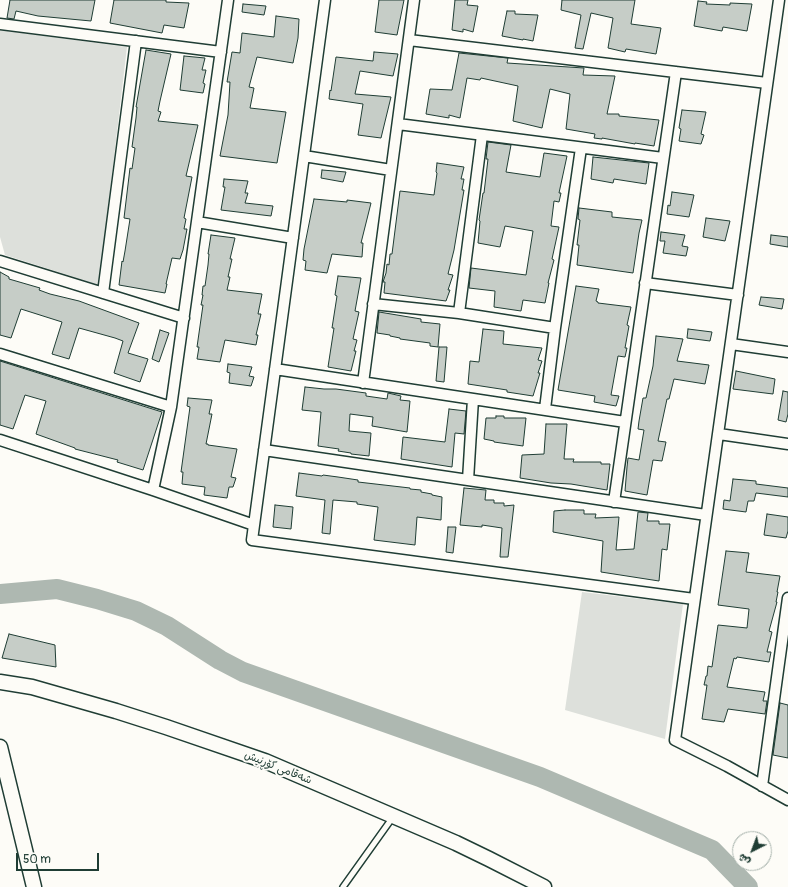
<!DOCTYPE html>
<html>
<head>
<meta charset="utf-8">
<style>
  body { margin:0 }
  #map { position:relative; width:788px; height:887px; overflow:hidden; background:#fdfcf7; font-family:Pangolin,"Playpen Sans Arabic",sans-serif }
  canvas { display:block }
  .north { position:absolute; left:732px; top:831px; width:40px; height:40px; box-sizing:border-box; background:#fdfcf7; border:1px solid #a4b0a9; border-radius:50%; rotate:222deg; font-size:11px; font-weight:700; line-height:16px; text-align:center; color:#1f3d34 }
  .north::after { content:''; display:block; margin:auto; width:14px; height:18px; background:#1f3d34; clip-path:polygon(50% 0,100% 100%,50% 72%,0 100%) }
  .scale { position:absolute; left:16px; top:853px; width:83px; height:18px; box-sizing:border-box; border:2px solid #1f3d34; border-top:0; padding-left:5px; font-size:12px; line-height:14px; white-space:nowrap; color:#1f3d34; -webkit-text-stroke:3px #fdfcf7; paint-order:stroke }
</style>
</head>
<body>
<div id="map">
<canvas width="788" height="887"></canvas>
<div class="north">ش</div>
<div class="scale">50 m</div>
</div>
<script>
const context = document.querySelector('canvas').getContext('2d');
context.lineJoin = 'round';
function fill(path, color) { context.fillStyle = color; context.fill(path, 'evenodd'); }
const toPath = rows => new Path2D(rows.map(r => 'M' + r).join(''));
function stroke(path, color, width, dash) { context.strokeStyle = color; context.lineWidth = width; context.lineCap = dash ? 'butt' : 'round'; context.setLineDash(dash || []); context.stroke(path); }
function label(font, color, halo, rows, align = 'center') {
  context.font = font + ' Pangolin,"Playpen Sans Arabic",sans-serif'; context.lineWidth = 4; context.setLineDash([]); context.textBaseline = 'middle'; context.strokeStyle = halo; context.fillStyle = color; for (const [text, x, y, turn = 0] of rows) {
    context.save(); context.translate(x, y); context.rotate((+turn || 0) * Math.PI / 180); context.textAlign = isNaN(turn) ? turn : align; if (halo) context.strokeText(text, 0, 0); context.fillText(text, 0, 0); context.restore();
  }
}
fill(toPath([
  [0,30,127,47,99,285,5,255,0,237],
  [582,592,683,604,665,739,565,710]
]), '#dde0db');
stroke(toPath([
  [0,594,57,589,97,599,136,611,167,626,220,660,243,672,540,777,712,850,748,887]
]), '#aeb8b1', 20);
const building = toPath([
  [10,0,95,0,91,21,38,16,16,11,14,19,7,18,10,0],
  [114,0,166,0,166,2,189,3,184,28,164,25,162,33,110,23,114,0],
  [379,0,404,0,397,35,375,32,379,0],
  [455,0,468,0,467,5,478,6,473,32,463,29,463,32,452,30,455,0],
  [562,0,635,0,631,24,661,28,656,54,626,49,625,52,608,48,613,18,591,13,583,49,575,48,581,15,561,10,562,0],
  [698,1,707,2,706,4,730,5,730,3,752,4,747,31,723,27,722,31,694,26,698,1],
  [243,4,266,6,264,15,242,12,243,4],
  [507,11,515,11,515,14,538,15,533,41,523,39,523,40,502,36,507,11],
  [276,16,299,19,298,38,293,63,257,57,249,87,254,88,250,108,286,112,277,163,220,156,228,115,230,82,227,82,232,52,240,53,242,33,274,37,276,16],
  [146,50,171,54,160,101,158,111,161,112,158,121,198,125,186,176,192,177,184,218,186,219,184,229,187,229,183,250,180,259,172,258,166,284,167,284,165,293,119,285,122,261,123,262,125,251,130,219,124,218,130,168,132,169,135,148,132,147,136,118,137,107,136,107,146,50],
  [374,52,398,54,393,76,360,71,355,94,391,97,381,138,358,135,363,104,329,99,330,90,331,91,336,57,373,61,374,52],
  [459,53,508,58,507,63,584,68,583,75,615,76,607,114,619,114,619,116,659,120,654,146,635,143,635,144,602,138,602,139,594,138,595,134,566,129,570,94,550,89,542,128,513,121,518,86,481,78,480,80,467,78,460,118,449,115,449,118,426,114,430,89,452,90,459,53],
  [184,56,205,58,202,70,206,70,203,83,205,84,203,93,180,90,184,56],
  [682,110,706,112,701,134,704,135,701,144,679,141,681,129,679,128,682,110],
  [488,142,511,145,506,172,540,177,544,153,567,156,559,193,561,193,559,202,554,201,551,226,559,227,552,259,554,260,548,283,549,283,545,303,523,300,521,311,494,307,495,291,469,288,471,268,526,275,533,231,505,226,500,247,478,243,480,221,479,220,483,193,484,193,488,159,486,159,488,142],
  [593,157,649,163,646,184,614,179,613,183,591,179,593,157],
  [437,163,464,167,461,179,464,179,462,190,464,190,454,250,448,274,453,275,448,290,450,290,446,301,384,293,385,282,383,282,386,273,387,264,389,265,390,254,392,254,400,191,434,195,437,173,436,172,437,163],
  [322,170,346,172,343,182,321,178,322,170],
  [224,179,248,181,245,193,248,193,245,203,273,206,271,216,221,210,225,187,223,187,224,179],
  [672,192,694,195,689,217,667,214,668,205,670,206,672,192],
  [314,199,347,202,347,200,371,203,361,243,363,243,362,257,332,254,327,273,305,270,306,261,303,260,304,249,314,199],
  [579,208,612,212,612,217,642,220,639,233,633,273,577,265,579,245,577,245,580,220,578,219,579,208],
  [706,218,730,221,725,241,703,237,706,218],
  [661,232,685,235,682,246,688,247,686,256,663,253,665,241,660,241,661,232],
  [211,235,235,238,230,259,232,259,228,277,230,277,227,290,262,294,258,314,261,314,256,335,258,335,256,345,225,340,220,362,197,359,199,347,197,347,203,305,201,305,203,295,202,295,203,286,205,286,208,265,209,254,208,254,211,235],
  [771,235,788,237,788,247,770,244,771,235],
  [0,272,9,277,9,279,40,288,39,290,50,294,79,301,139,323,128,353,148,359,140,382,114,373,123,341,115,338,79,328,69,359,52,354,62,322,21,309,11,338,0,335,0,272],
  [338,276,361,278,355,311,359,312,353,339,357,340,354,351,356,351,351,371,328,367,334,328,332,328,337,296,335,295,338,276],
  [576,286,599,289,596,301,598,302,598,303,631,307,627,325,629,326,625,348,627,348,625,357,618,356,611,395,619,396,616,406,594,402,595,396,558,390,576,286],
  [761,297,784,299,782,309,759,305,761,297],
  [379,312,421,319,421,322,440,324,438,347,430,346,430,343,400,339,400,338,390,336,390,335,377,333,379,312],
  [483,329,504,331,503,344,542,348,538,360,542,361,538,373,540,373,533,396,507,392,507,390,468,384,470,361,479,362,483,329],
  [688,329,712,332,710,341,687,338,688,329],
  [160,330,169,333,159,362,152,359,160,330],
  [656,336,683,339,677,361,709,365,705,384,674,379,669,399,667,399,658,441,666,442,662,461,653,460,647,495,625,491,627,467,628,458,639,460,644,430,638,429,639,421,643,398,646,398,653,366,656,336],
  [439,347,447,347,444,382,436,381,439,347],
  [0,361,162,412,143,470,117,462,118,460,75,449,75,448,36,434,46,401,25,395,13,429,0,425,0,361],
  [228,364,252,367,249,376,254,377,251,386,229,383,230,373,227,372,228,364],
  [736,371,775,379,773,394,733,389,736,371],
  [305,387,324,389,336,389,366,393,366,396,387,399,388,393,401,396,400,400,410,401,407,432,372,426,373,417,350,414,349,431,371,433,369,456,351,454,351,453,338,451,339,449,318,446,321,412,302,410,305,387],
  [783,391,788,392,788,414,786,422,778,420,783,391],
  [188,398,212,400,209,414,212,414,206,444,208,444,208,445,237,449,231,477,236,478,233,487,229,487,227,498,204,495,205,487,182,484,183,472,181,472,190,407,187,406,188,398],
  [449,409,466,411,464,434,455,433,452,467,401,459,403,437,445,442,449,409],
  [496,416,504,416,504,418,526,418,523,446,494,442,494,441,484,439,486,418,496,418,496,416],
  [546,424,567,424,564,459,574,459,573,462,601,462,601,464,610,464,607,490,571,484,551,483,520,478,522,455,544,454,546,424],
  [299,473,322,476,323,475,338,477,358,480,358,482,410,488,410,489,421,490,421,492,432,494,432,495,442,497,441,520,417,517,415,545,374,540,378,507,357,504,357,502,333,500,330,534,322,533,325,500,296,496,299,473],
  [733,479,756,481,756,484,788,488,788,497,756,493,754,501,748,501,746,512,723,509,724,500,730,501,733,479],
  [464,488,486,490,485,500,494,500,494,503,504,503,504,506,514,505,508,557,500,557,502,528,482,525,482,527,460,525,464,488],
  [275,505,293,507,291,529,273,527,275,505],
  [565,510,584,510,584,514,596,514,595,518,619,517,616,550,634,549,638,512,648,513,647,521,659,521,659,524,670,524,667,550,662,549,659,581,601,572,603,541,553,532,554,511,565,510],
  [767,514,788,517,788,531,786,538,764,535,767,514],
  [448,527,456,527,453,553,446,552,448,527],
  [726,551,749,553,746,572,780,576,777,592,778,592,776,602,777,602,769,631,772,632,767,652,771,652,769,662,737,657,736,659,734,658,727,687,765,692,763,701,767,701,765,714,728,709,724,722,702,719,707,685,704,685,706,676,707,676,708,666,712,667,718,625,747,628,749,609,718,605,726,551],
  [9,634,55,645,56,667,2,658,9,634],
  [780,703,788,705,788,758,773,755,780,703]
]);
fill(building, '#c6cdc7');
stroke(building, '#1f3d34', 1);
const lane = toPath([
  [343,887,393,817]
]);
const street = toPath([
  [325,0,252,540,694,599],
  [779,0,675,740,727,766,788,800],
  [0,24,221,52],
  [409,40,767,83],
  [398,124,663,158],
  [304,156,391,170],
  [197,222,293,238],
  [0,261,184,318],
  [645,283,738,295],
  [103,293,136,41],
  [373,304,459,313,555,328],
  [459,313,482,135],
  [731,344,788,352],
  [0,354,171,407],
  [275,369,625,422],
  [363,383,414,0],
  [545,409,555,328,581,148],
  [719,434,788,444],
  [0,440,153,490,254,525],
  [264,450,706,515],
  [468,480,473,399],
  [153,490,171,407,228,0],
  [614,502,676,72],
  [762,786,788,598]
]);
const secondary = toPath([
  [0,682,32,687,116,711,166,727,265,761,456,843,489,859,544,887],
  [0,747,34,887]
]);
stroke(lane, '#1f3d34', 8);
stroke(street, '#1f3d34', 13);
stroke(secondary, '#1f3d34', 17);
stroke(lane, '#fdfcf7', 5);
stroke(street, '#fdfcf7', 10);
stroke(secondary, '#fdfcf7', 14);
label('11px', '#1f3d34', '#fdfcf7', [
  ["شەقامی کۆڕنیش",278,768,22]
]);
</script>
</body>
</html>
